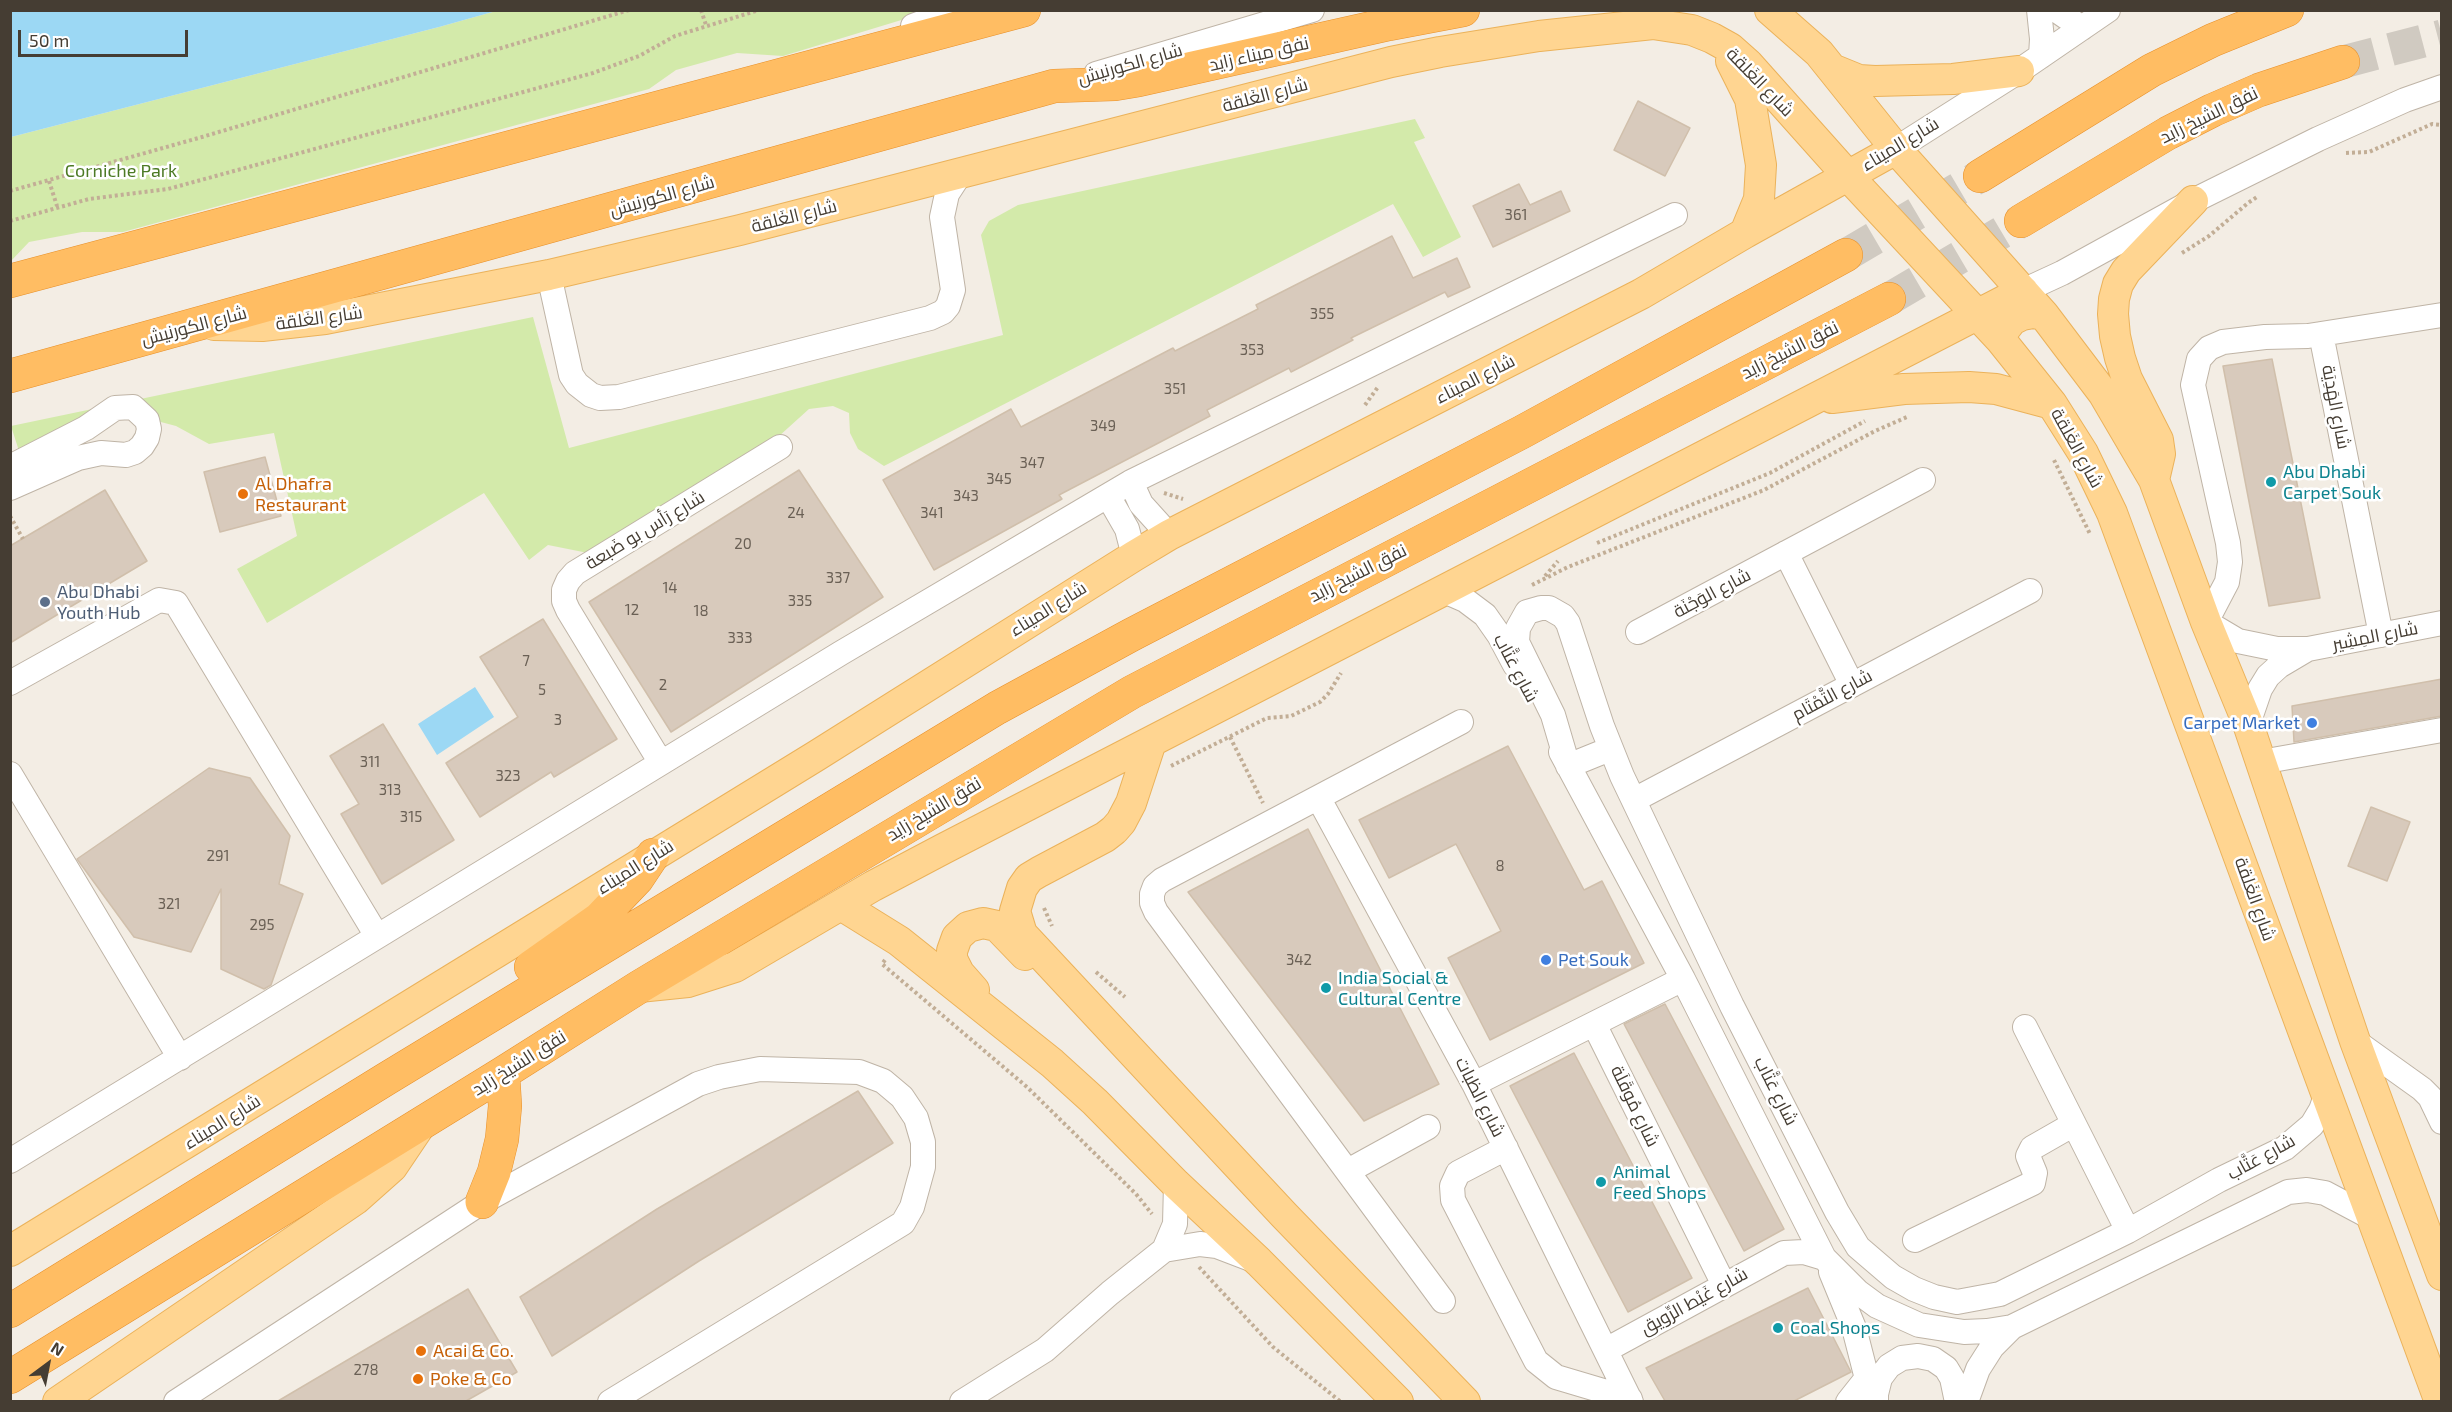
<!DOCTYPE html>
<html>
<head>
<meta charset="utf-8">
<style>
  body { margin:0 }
  #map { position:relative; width:2452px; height:1412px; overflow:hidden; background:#f3ede4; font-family:"Exo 2",sans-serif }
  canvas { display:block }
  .frame { position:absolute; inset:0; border:12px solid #453d33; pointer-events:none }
  .north { position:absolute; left:18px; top:1334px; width:60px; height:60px; -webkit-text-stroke:4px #fff; paint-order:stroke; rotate:32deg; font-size:16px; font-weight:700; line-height:24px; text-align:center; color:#453d33 }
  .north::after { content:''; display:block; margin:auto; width:21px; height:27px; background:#453d33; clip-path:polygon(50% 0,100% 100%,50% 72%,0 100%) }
  .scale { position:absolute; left:18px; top:30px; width:170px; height:27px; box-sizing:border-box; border:3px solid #453d33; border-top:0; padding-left:8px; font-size:18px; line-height:21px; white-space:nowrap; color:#453d33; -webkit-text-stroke:4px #fff; paint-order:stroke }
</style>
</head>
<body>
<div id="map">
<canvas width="2452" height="1412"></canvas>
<div class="frame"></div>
<div class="north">N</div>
<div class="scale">50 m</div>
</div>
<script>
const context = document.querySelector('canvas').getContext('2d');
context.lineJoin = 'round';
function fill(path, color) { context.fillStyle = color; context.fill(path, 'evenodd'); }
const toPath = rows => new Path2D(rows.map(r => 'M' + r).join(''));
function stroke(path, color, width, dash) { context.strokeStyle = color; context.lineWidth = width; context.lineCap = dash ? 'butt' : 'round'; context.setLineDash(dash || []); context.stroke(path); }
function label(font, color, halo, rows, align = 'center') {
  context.font = font + ' "Exo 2",Cairo,sans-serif'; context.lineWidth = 5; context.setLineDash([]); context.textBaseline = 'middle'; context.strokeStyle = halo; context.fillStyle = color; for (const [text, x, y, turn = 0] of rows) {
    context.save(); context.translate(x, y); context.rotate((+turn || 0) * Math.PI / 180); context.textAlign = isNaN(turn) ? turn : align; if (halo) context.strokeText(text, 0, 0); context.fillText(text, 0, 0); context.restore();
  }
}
fill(toPath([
  [496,11,931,11,783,56,737,53,676,70,649,89,123,232,82,232,29,242,11,261,11,137,439,27],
  [1415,119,1425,138,1414,142,1461,237,1423,257,1393,204,884,466,858,449,850,433,849,413,833,406,809,409,778,437,593,554,548,545,529,560,484,493,267,623,237,569,297,536,274,433,209,444,176,426,157,421,141,410,19,451,11,426,533,317,569,448,1003,335,981,235,989,221,1018,205]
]), '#d3eaaa');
fill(toPath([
  [11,10,496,10,496,11,439,27,11,137],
  [475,687,494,717,437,755,418,724]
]), '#9cd8f4');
const building = toPath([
  [1638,101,1690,128,1665,176,1614,150,1638,101],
  [1519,184,1530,205,1561,191,1570,211,1493,247,1473,206,1519,184],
  [1392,236,1413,278,1457,258,1470,287,1448,297,1445,292,1351,338,1353,340,1291,372,1289,368,1207,410,1210,416,1059,495,1062,499,934,570,883,480,1011,409,1021,427,1173,348,1175,351,1258,309,1256,305,1392,236],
  [2272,359,2320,598,2269,606,2223,366,2272,359],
  [265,457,281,516,220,532,204,472,265,457],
  [799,470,883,597,671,732,589,602,799,470],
  [105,490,147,561,10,643,10,546,105,490],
  [543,619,617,739,554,777,551,772,480,817,446,763,518,717,480,657,543,619],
  [2442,679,2442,716,2294,742,2292,706,2442,679],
  [383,724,454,840,382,884,341,814,359,804,330,756,383,724],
  [1508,746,1584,890,1602,881,1644,963,1490,1040,1448,958,1501,931,1456,844,1389,878,1359,820,1508,746],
  [209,768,250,778,290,836,279,884,303,894,271,985,264,989,221,969,221,889,191,952,134,937,77,859,209,768],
  [2371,807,2410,822,2387,881,2348,866,2371,807],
  [1308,829,1439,1084,1364,1121,1188,892,1308,829],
  [1665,1004,1784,1229,1744,1251,1624,1024,1665,1004],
  [1574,1053,1692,1278,1628,1312,1510,1086,1574,1053],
  [858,1091,893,1143,699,1261,552,1356,520,1297,657,1209,858,1091],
  [1808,1288,1851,1372,1794,1401,1665,1401,1646,1368,1808,1288],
  [468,1289,517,1372,466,1401,278,1401,468,1289]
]);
fill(building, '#d8cabc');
stroke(building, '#d0bfab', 1.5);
stroke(toPath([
  [2343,62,2442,36],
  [1846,255,1980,176],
  [1889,299,2021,221]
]), '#d0cac1', 33, [33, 16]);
const minor = toPath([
  [2039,10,2042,39,2041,56],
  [2056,10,2082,28],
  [913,26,956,10],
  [1096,74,1312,10],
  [1896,149,2019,71,2108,10],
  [549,275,571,375,577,384,591,395,600,398,619,397,930,318,943,312,948,306,953,290,942,217,947,194,960,174],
  [2023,291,2062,273,2193,201,2318,139,2405,100,2442,87],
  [2442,315,2308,336,2265,337,2223,342,2209,348,2199,359,2193,385,2228,543,2230,562,2227,582,2206,622,2238,641,2277,649,2308,649,2442,623],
  [2321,334,2381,635],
  [10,467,86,428,115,408,133,407,147,420,149,429,147,438,142,446,135,452,126,455,101,453,78,458,10,488],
  [1131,482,1141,504,1169,535],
  [1108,496,1127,529,1134,556],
  [1786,553,1852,685],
  [1442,590,1465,600,1485,615,1499,635,1515,665],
  [1638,632,1923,480],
  [10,683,159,600,176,603,377,936],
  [2248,724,2260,689,2268,676,2279,666,2306,650],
  [1610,749,1568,766,1553,715,1517,642,1518,628,1527,612,1541,608,1549,608,1563,616,1568,623,1602,726,1622,776,1732,1006,1837,1212,1858,1247,1893,1277,1914,1289,1934,1297,1957,1302,2000,1294,2128,1231,2219,1180,2285,1148,2312,1125,2321,1110,2327,1093],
  [1561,752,1683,979,1824,1258,1858,1292,1877,1306,1919,1325,1964,1332,1987,1331,2012,1327,2288,1192,2307,1190,2325,1193,2372,1218],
  [2261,762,2442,730],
  [661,763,568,610,564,601,564,590,568,581,575,573,780,447],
  [10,774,180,1058],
  [1319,799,1474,1084,1631,1402],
  [1634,800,2030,591],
  [1594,1024,1724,1285],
  [2025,1027,2128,1231],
  [2355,1041,2422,1089,2430,1097,2442,1122],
  [1474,1084,1683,979],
  [1506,1148,1458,1173,1452,1186,1453,1200,1536,1361,1556,1377,1630,1399],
  [10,1161,841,653,1131,482,1675,215],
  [1348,1171,1428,1127],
  [1915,1240,2033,1183,2035,1173,2028,1156,2032,1148,2074,1124],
  [1164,1250,1200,1244,1217,1246,1251,1259],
  [1831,1272,1854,1328,1873,1402],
  [1443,1301,1156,912,1152,903,1152,894,1155,886,1162,880,1461,722],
  [1606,1350,1784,1253,1804,1252,1824,1258],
  [176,1402,482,1202,698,1084,719,1077,760,1069,859,1072,883,1081,902,1097,916,1118,923,1142,923,1167,912,1207,903,1223,610,1402],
  [962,1402,1045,1350,1110,1293,1164,1250,1175,1224,1176,1184],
  [1848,1402,1867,1378],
  [1876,1402,1876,1394,1880,1378,1889,1366,1902,1358,1918,1356,1933,1359,1946,1368,1952,1378,1957,1402],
  [1966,1402,1978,1369,1992,1347,2012,1327]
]);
const major = toPath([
  [1770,10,1819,53,1896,149,2044,315,2103,393,2154,480,2206,622,2248,724,2355,1041,2442,1275],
  [1731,61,1750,99,1761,165,1759,199,1745,233],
  [1832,69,1859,80,1875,81,1953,79,2019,71],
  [214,325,262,326,325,319,549,275,740,230,1391,62,1440,52,1539,36,1653,24,1692,30,1712,38,1730,48,1748,64,1848,176,2000,339,2052,404,2083,453,2112,513,2440,1402],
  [2000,339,2005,329,2012,320,2022,315,2033,313,2044,315],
  [1832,398,1904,389,1969,387,1996,389,2052,404],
  [2154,480,2160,454,2158,440,2127,379,2120,358,2115,336,2113,314,2114,299,2118,284,2126,271,2193,201],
  [1151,742,1131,803,1121,822,1114,830,1105,837,1039,872,1029,878,1022,888,1015,911,1022,934,1284,1215,1465,1402],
  [841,905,899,941,1052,1063,1095,1102,1176,1184,1259,1262,1398,1402],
  [639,987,688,982,735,967,873,886,943,849,2023,291],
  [974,990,959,973,952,959,952,951,957,937,968,927,983,923,997,926,1025,955],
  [10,1251,816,756,1134,556,1169,535,1641,294,1745,233,1896,149],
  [58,1402,356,1199,392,1167,421,1124]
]);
const highway = toPath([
  [1980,176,2152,70,2213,40,2287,10],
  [2021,221,2168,133,2213,110,2259,90,2343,62],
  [10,281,1024,10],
  [10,376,1054,86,1115,84,1139,80,1389,24,1463,10],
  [531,967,599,919,637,879,653,855],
  [482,1202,494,1172,502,1139,505,1106,503,1073],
  [10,1311,386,1079,997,708,1131,635,1522,432,1846,255],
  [10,1377,503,1073,639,987,1132,692,1889,299]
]);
stroke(minor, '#bfb4a6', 26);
stroke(major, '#ebb25a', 32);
stroke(highway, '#e7902a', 34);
stroke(toPath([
  [701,10,706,25],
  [2346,153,2369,152,2432,124,2442,125],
  [49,181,57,206],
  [10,191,202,137,629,10],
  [10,221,89,199,168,189,593,73,639,56,675,36,759,10],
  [2182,253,2209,236,2248,203,2257,197],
  [1365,405,1378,387],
  [2054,460,2090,534],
  [1164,493,1183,499],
  [10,516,23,539],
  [1597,543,1770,473,1865,421],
  [1545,576,1558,561],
  [1532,585,1568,567,1764,490,1875,431,1907,417],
  [1230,737,1263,803],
  [1171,766,1267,718,1291,716,1320,702,1328,694,1341,673],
  [1044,908,1052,926],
  [885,960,882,964,1027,1087,1136,1194,1152,1214],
  [1096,972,1125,997],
  [1199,1267,1273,1347,1341,1402]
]), '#c2ae96', 4, [3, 3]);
stroke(minor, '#fff', 24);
stroke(major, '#ffd591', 30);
stroke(highway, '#ffbd63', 33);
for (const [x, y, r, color] of [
  [2271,482,6,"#0f9aa8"],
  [243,494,6,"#e8710a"],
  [45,602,6,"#5c6f8a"],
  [2312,723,6,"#3f7fe0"],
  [1546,960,6,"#3f7fe0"],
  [1326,988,6,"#0f9aa8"],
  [1601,1182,6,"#0f9aa8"],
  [1778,1328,6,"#0f9aa8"],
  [421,1351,6,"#e8710a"],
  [418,1379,6,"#e8710a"]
]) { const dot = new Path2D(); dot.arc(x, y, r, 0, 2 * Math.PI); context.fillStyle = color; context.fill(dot); stroke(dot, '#fff', 2); }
label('15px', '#6a6055', null, [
  ["361",1516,215],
  ["355",1322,314],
  ["353",1252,350],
  ["351",1175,389],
  ["349",1103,426],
  ["347",1032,463],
  ["345",999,479],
  ["343",966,496],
  ["24",796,513],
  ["341",932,513],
  ["20",743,544],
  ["337",838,578],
  ["14",670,588],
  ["335",800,601],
  ["12",632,610],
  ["18",701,611],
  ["333",740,638],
  ["7",526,661],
  ["2",663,685],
  ["5",542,690],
  ["3",558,720],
  ["311",370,762],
  ["323",508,776],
  ["313",390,790],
  ["315",411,817],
  ["291",218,856],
  ["8",1500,866],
  ["321",169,904],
  ["295",262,925],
  ["342",1299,960],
  ["278",366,1370]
]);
label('18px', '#453d33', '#fff', [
  ["نفق ميناء زايد",1259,54,-13],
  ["شارع الكورنيش",1130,64,-16],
  ["شارع الغَلقة",1760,82,46],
  ["شارع الغَلقة",1265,95,-15],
  ["نفق الشيخ زايد",2209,115,-26],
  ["شارع الميناء",1900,144,-31],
  ["شارع الكورنيش",662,196,-16],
  ["شارع الغَلقة",794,216,-14],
  ["شارع الغَلقة",319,318,-8],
  ["شارع الكورنيش",194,326,-15],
  ["نفق الشيخ زايد",1790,350,-27],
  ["شارع الميناء",1475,379,-27],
  ["شارع الهَدِيَة",2336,407,79],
  ["شارع الغَلقة",2077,448,61],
  ["شارع رَأس بو ضَبعة",645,530,-31],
  ["نفق الشيخ زايد",1358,573,-27],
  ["شارع الوَجْنَة",1712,593,-28],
  ["شارع الميناء",1048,609,-32],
  ["شارع المِشِير",2375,636,-11],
  ["شارع عَتَّاب",1516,668,62],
  ["شارع التَّمْتَام",1832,695,-28],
  ["نفق الشيخ زايد",934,809,-31],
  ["شارع الميناء",635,867,-32],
  ["شارع الغَلقة",2255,899,70],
  ["نفق الشيخ زايد",519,1063,-32],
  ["شارع عَتَّاب",1776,1091,63],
  ["شارع الظبات",1480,1097,63],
  ["شارع مُوقَلَة",1635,1106,64],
  ["شارع الميناء",222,1122,-32],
  ["شارع عَتَّاب",2261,1157,-29],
  ["شارع غَيْط الرِّويق",1694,1301,-29]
]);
label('18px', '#4c7a24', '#fff', [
  ["Corniche Park",121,171]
]);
label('18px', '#0d838f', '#fff', [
  ["Abu Dhabi",2283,472],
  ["Carpet Souk",2283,493],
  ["India Social &",1338,978],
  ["Cultural Centre",1338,999],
  ["Animal",1613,1172],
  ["Feed Shops",1613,1193],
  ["Coal Shops",1790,1328]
], 'left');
label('18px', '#c56008', '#fff', [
  ["Al Dhafra",255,484],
  ["Restaurant",255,505],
  ["Acai & Co.",433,1351],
  ["Poke & Co",430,1379]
], 'left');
label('18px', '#4e5e75', '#fff', [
  ["Abu Dhabi",57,592],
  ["Youth Hub",57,613]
], 'left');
label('18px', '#366cbe', '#fff', [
  ["Carpet Market",2300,723],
  ["Pet Souk",1558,960,"left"]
], 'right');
</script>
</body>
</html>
